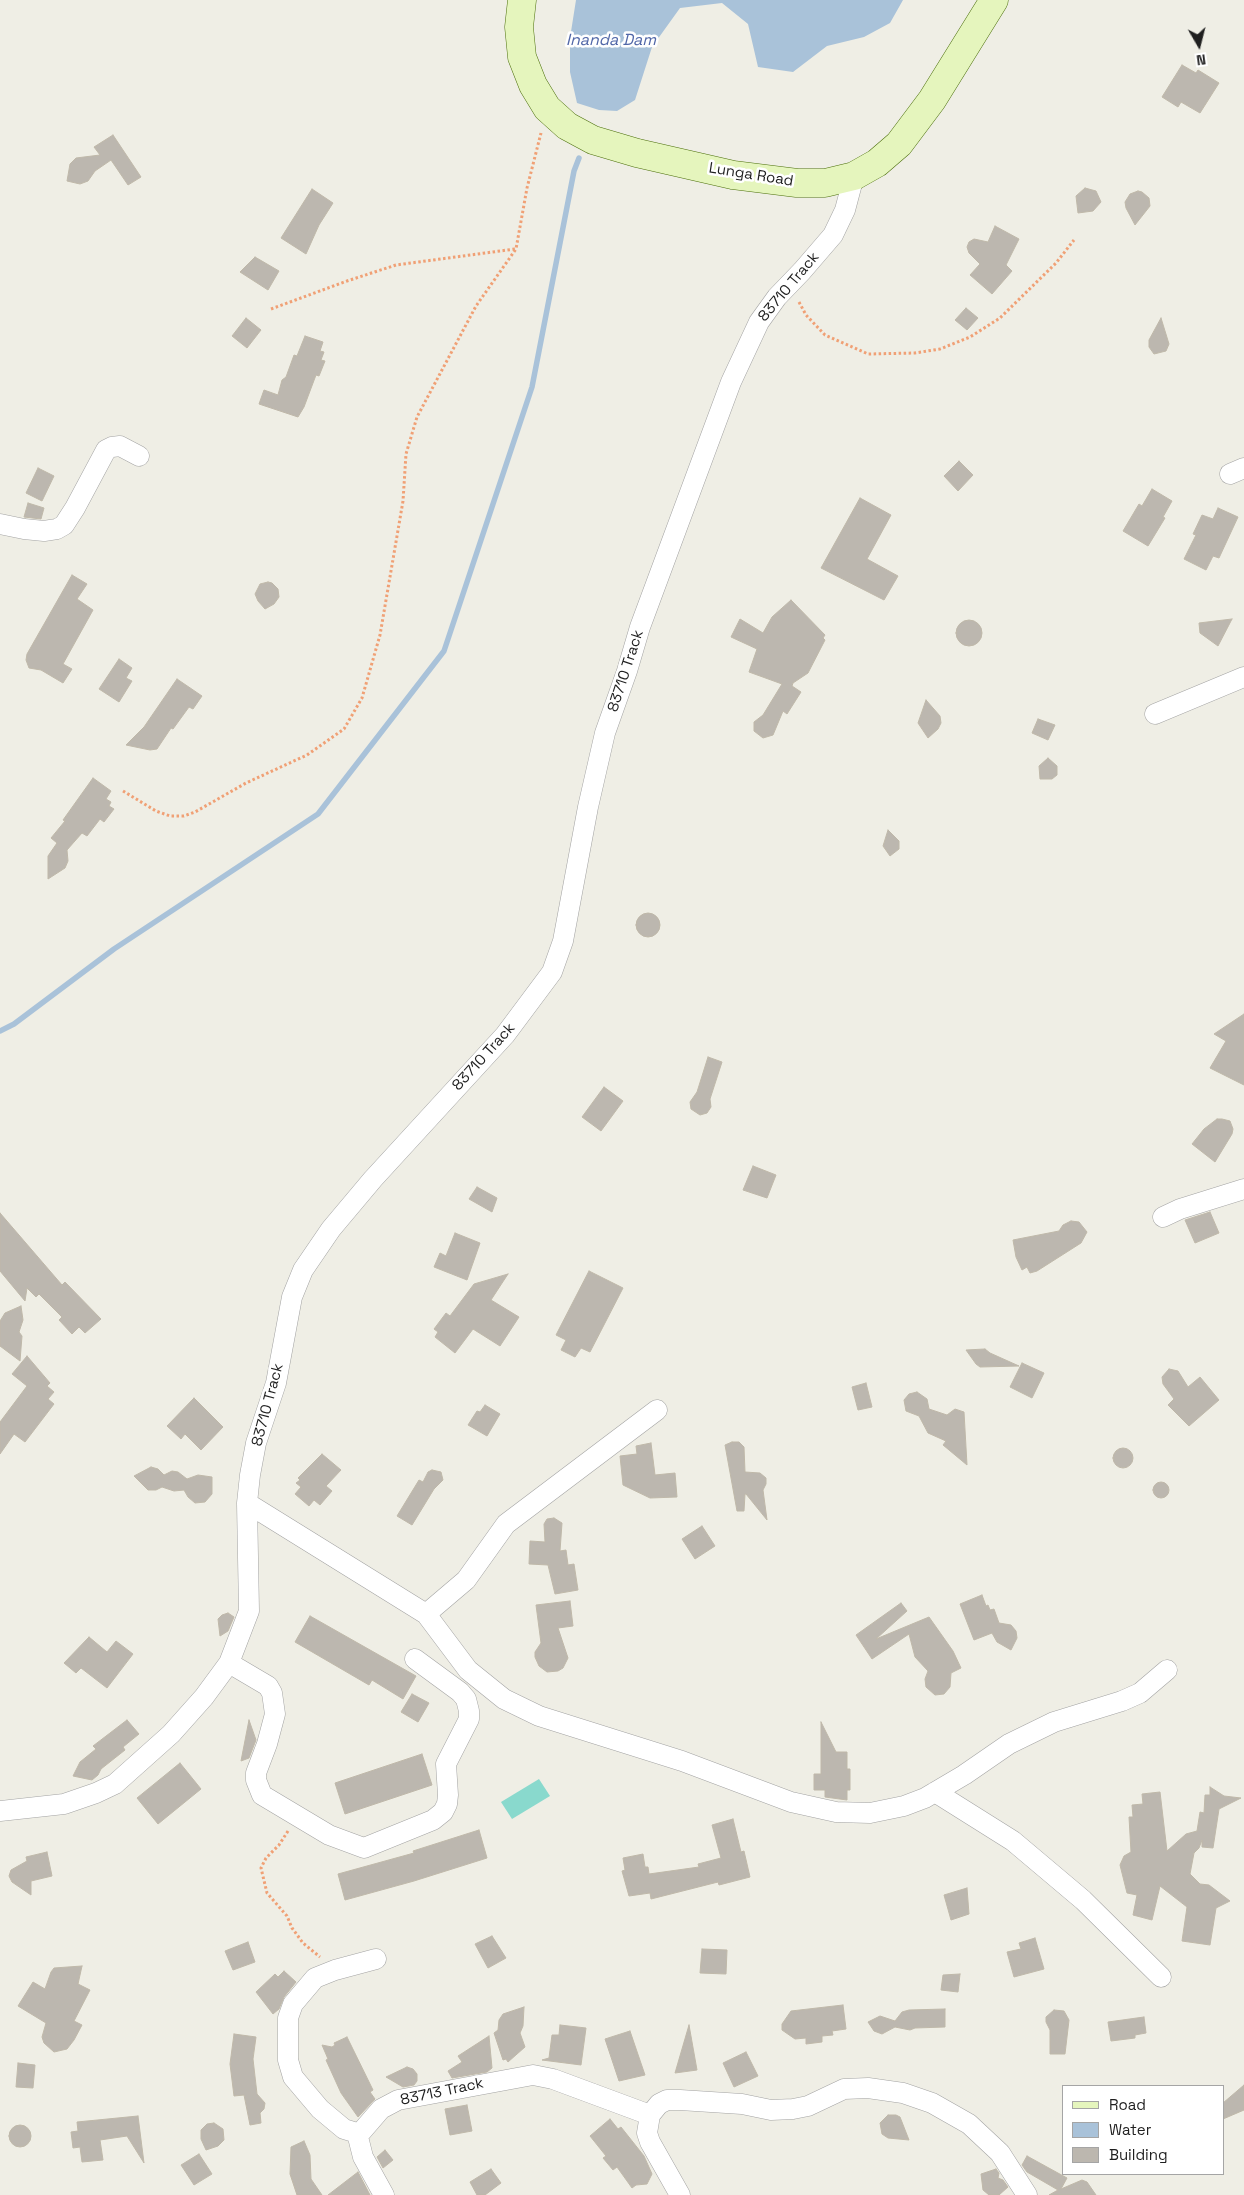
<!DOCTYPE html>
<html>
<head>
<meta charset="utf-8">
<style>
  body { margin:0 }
  #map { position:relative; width:1244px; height:2195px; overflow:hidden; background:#efeee5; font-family:"Space Grotesk",sans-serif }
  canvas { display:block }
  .legend { position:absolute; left:1062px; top:2085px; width:162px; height:90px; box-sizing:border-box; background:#fff; border:1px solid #a5a5a5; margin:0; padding:6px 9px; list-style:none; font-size:15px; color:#1f1f1f }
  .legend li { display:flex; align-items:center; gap:10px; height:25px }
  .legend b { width:25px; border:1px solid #a5a5a5 }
  .north { position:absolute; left:1174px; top:20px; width:50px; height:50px; -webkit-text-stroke:4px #fff; paint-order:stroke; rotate:172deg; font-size:14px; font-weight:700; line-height:20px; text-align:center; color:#1f1f1f }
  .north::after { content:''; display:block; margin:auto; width:18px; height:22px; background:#1f1f1f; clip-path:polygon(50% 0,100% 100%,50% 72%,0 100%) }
</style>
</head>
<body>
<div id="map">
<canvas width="1244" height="2195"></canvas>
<ul class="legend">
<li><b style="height:6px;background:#e5f5bd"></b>Road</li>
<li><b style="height:14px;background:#a9c2d9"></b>Water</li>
<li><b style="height:14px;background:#bcb7af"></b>Building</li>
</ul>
<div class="north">N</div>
</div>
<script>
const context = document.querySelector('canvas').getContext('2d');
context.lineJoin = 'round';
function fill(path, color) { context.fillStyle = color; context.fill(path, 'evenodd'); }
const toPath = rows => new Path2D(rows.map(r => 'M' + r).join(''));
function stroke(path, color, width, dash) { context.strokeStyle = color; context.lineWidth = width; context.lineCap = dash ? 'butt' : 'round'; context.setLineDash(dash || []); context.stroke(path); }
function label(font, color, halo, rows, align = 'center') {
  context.font = font + ' "Space Grotesk",sans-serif'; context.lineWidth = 5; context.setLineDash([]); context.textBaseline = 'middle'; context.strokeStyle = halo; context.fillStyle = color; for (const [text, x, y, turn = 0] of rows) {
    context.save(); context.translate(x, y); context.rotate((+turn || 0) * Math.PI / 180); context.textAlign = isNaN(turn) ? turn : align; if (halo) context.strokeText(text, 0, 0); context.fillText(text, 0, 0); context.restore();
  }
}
fill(toPath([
  [539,1779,550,1796,512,1819,501,1802]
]), '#89d9cd');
fill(toPath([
  [576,0,903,0,890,23,864,37,827,46,793,72,758,67,748,24,722,3,680,8,652,47,635,100,617,111,599,110,577,103,570,72,570,38]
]), '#a9c2d9');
stroke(toPath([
  [0,1031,14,1024,114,949,318,814,444,651,532,387,574,171,579,158]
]), '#a9c2d9', 5.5);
const building = toPath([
  [1182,65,1196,73,1198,70,1219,83,1200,113,1181,102,1178,107,1162,97,1182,65],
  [113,135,141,177,128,185,111,160,95,171,88,181,80,184,67,181,70,164,76,158,100,155,94,147,113,135],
  [1085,188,1096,191,1101,202,1093,211,1078,213,1076,196,1085,188],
  [312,189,333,203,319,225,306,254,281,238,312,189],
  [1138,191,1142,192,1149,198,1150,206,1135,225,1126,208,1125,202,1130,194,1138,191],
  [995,226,1019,239,1006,265,1012,271,992,294,970,275,980,264,969,253,967,247,969,242,974,239,988,242,995,226],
  [255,257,279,271,268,290,240,272,255,257],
  [966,308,978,318,967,330,955,320,966,308],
  [246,318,261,330,247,348,232,336,246,318],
  [1161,318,1169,344,1166,351,1154,354,1149,347,1149,340,1161,318],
  [305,336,323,342,320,351,324,352,321,360,325,361,319,376,316,375,304,407,298,417,259,404,264,390,278,395,282,380,286,377,294,355,297,356,305,336],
  [959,461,973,475,958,491,944,476,959,461],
  [38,468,54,476,42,501,26,493,38,468],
  [1152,489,1172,501,1163,517,1165,518,1148,546,1123,531,1139,504,1142,506,1152,489],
  [860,498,891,515,867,559,898,576,884,600,821,568,860,498],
  [28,503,44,508,41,519,24,517,28,503],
  [1218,508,1238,517,1219,558,1213,556,1206,570,1184,559,1196,535,1193,534,1202,515,1213,519,1218,508],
  [72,575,87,584,77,599,93,610,63,664,72,669,63,683,41,670,29,668,26,660,27,654,72,575],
  [268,582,272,583,278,589,279,597,274,604,265,609,258,601,255,594,260,584,268,582],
  [791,600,825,635,823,638,825,640,808,673,793,683,792,686,801,692,787,714,783,711,773,735,763,738,754,731,754,722,763,715,782,684,749,672,757,649,731,637,740,619,763,633,772,617,791,600],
  [1232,619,1218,646,1200,633,1199,623,1232,619],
  '956 633a13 13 0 1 1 26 0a13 13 0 1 1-26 0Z',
  [119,659,132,668,126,678,132,681,119,702,99,689,119,659],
  [177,679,202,696,193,709,189,707,173,729,171,728,157,749,150,750,126,745,144,727,177,679],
  [926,700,940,716,941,723,938,729,928,738,918,723,926,700],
  [1038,719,1055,725,1048,740,1032,733,1038,719],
  [1048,758,1057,766,1057,775,1052,779,1040,779,1039,766,1048,758],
  [93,778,111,791,106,799,111,802,109,806,114,809,104,822,100,819,87,836,82,833,67,850,68,861,65,868,48,879,48,856,57,843,51,838,65,821,63,820,93,778],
  [888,830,899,841,899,849,890,856,883,846,888,830],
  '636 925a12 12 0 1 1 24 0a12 12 0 1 1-24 0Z',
  [1244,1014,1244,1085,1210,1068,1226,1041,1214,1034,1244,1014],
  [708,1057,722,1062,710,1099,711,1107,707,1113,700,1115,691,1109,690,1102,697,1092,708,1057],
  [604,1087,623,1101,601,1131,582,1117,604,1087],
  [1217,1119,1222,1119,1230,1121,1233,1129,1232,1134,1215,1162,1192,1144,1204,1129,1217,1119],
  [753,1166,776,1175,767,1198,743,1190,753,1166],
  [477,1187,497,1198,492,1212,469,1199,477,1187],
  [1210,1212,1219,1233,1195,1243,1185,1220,1210,1212],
  [0,1213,62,1285,65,1282,101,1319,85,1333,79,1327,72,1334,59,1320,62,1317,39,1294,36,1297,27,1288,25,1301,0,1271,0,1213],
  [1071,1221,1079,1222,1087,1232,1081,1243,1037,1271,1030,1273,1027,1267,1022,1270,1016,1257,1013,1240,1059,1231,1063,1225,1071,1221],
  [455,1233,480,1243,467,1280,434,1267,440,1253,446,1256,455,1233],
  [589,1271,623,1288,590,1352,581,1348,575,1357,561,1350,566,1340,556,1335,589,1271],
  [508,1274,491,1300,519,1317,500,1346,473,1329,455,1353,435,1337,438,1332,434,1329,446,1313,450,1316,474,1284,508,1274],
  [21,1306,23,1320,19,1332,22,1336,20,1361,0,1346,0,1321,5,1313,21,1306],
  [985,1349,990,1353,1019,1366,980,1367,976,1364,966,1350,985,1349],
  [27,1356,50,1383,47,1386,54,1392,48,1399,54,1404,25,1442,14,1434,0,1454,0,1422,27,1386,12,1374,27,1356],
  [1022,1363,1044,1373,1032,1398,1010,1387,1022,1363],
  [1169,1369,1178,1371,1188,1387,1200,1377,1219,1400,1189,1426,1168,1405,1174,1399,1163,1384,1162,1377,1169,1369],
  [866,1383,872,1407,858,1410,852,1387,866,1383],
  [917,1392,927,1399,929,1409,947,1415,955,1409,964,1412,967,1465,943,1445,946,1441,928,1433,919,1416,906,1411,904,1400,909,1394,917,1392],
  [194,1398,223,1427,201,1450,185,1434,181,1439,167,1426,194,1398],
  [485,1405,500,1414,487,1436,468,1425,477,1411,480,1412,485,1405],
  [732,1442,739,1442,744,1447,745,1472,760,1473,766,1478,766,1484,763,1490,767,1520,746,1494,745,1494,744,1511,737,1511,725,1445,732,1442],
  [651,1443,655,1475,675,1473,677,1497,650,1498,623,1485,620,1456,637,1454,636,1446,651,1443],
  '1113 1458a10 10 0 1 1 20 0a10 10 0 1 1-20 0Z',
  [322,1454,341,1470,326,1486,332,1491,320,1505,314,1500,309,1506,295,1494,301,1487,296,1483,300,1480,298,1478,322,1454],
  [151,1467,158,1469,164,1475,172,1471,178,1472,187,1479,198,1475,212,1477,212,1494,205,1502,195,1503,188,1497,184,1490,174,1491,162,1487,156,1490,148,1490,134,1476,151,1467],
  [432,1470,441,1472,443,1480,434,1489,412,1525,397,1516,419,1480,423,1482,428,1472,432,1470],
  '1153 1490a8 8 0 1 1 16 0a8 8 0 1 1-16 0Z',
  [554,1518,562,1523,560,1551,566,1550,568,1565,574,1564,578,1590,555,1594,548,1565,529,1564,530,1541,545,1542,544,1524,547,1519,554,1518],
  [702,1526,715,1546,695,1559,682,1539,702,1526],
  [982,1595,986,1606,988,1605,990,1610,994,1609,999,1623,1011,1625,1016,1631,1017,1638,1011,1650,997,1642,992,1633,974,1640,960,1604,982,1595],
  [570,1601,573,1626,558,1628,568,1658,563,1668,558,1671,547,1672,539,1666,535,1657,535,1652,541,1643,536,1605,570,1601],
  [901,1603,907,1611,876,1639,929,1617,953,1651,961,1668,951,1673,950,1687,944,1694,935,1695,926,1687,925,1679,928,1671,915,1657,909,1634,872,1659,856,1635,901,1603],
  [228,1613,234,1617,228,1631,220,1636,218,1619,222,1615,228,1613],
  [310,1616,416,1676,403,1699,372,1680,369,1685,295,1642,310,1616],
  [89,1637,107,1652,116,1641,133,1654,107,1688,81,1668,76,1673,64,1663,89,1637],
  [412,1694,429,1703,418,1722,401,1712,412,1694],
  [127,1720,139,1734,123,1747,125,1750,101,1769,98,1775,92,1780,73,1776,80,1762,96,1749,93,1746,127,1720],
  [249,1720,256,1740,249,1758,241,1761,249,1720],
  [821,1722,836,1752,847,1752,847,1769,850,1769,850,1790,847,1790,847,1800,825,1797,825,1790,814,1790,814,1774,821,1774,821,1722],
  [422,1754,432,1785,345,1814,335,1783,422,1754],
  [180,1763,201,1789,158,1824,137,1798,180,1763],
  [1210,1787,1224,1796,1241,1798,1219,1809,1213,1848,1202,1847,1202,1840,1199,1848,1194,1853,1190,1874,1200,1884,1209,1885,1230,1901,1216,1908,1210,1945,1182,1941,1187,1907,1160,1886,1152,1920,1133,1915,1137,1895,1127,1893,1120,1865,1124,1856,1131,1852,1129,1817,1133,1817,1132,1805,1143,1804,1142,1794,1160,1792,1167,1851,1186,1834,1197,1831,1200,1812,1204,1813,1205,1795,1210,1795,1210,1787],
  [733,1819,741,1852,744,1851,750,1877,719,1885,718,1882,651,1899,650,1893,629,1896,622,1871,625,1870,623,1858,643,1854,645,1867,648,1867,649,1874,699,1867,698,1864,721,1858,712,1825,733,1819],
  [479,1830,487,1858,414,1881,345,1900,338,1874,414,1853,413,1851,479,1830],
  [47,1852,52,1876,31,1881,31,1895,12,1882,9,1876,11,1870,27,1861,26,1857,47,1852],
  [967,1888,969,1914,951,1920,944,1895,967,1888],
  [492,1936,506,1958,488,1968,475,1944,492,1936],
  [1035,1938,1044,1969,1014,1977,1007,1952,1021,1949,1019,1943,1035,1938],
  [248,1942,255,1962,233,1970,225,1951,248,1942],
  [702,1949,727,1950,726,1974,700,1973,702,1949],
  [82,1966,78,1984,90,1990,74,2021,82,2025,74,2040,67,2049,54,2052,44,2043,42,2037,46,2023,18,2006,33,1982,45,1989,51,1972,54,1968,82,1966],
  [284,1971,296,1982,284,1997,279,2009,273,2014,256,1992,275,1974,278,1977,284,1971],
  [960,1974,958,1992,941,1990,943,1975,960,1974],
  [843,2005,846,2029,832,2031,833,2035,822,2036,822,2042,806,2044,806,2038,795,2039,782,2030,782,2024,791,2011,843,2005],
  [524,2007,523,2026,520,2033,525,2047,508,2062,506,2059,503,2060,494,2033,498,2030,499,2020,503,2014,524,2007],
  [945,2009,945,2027,915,2028,910,2030,895,2027,882,2034,874,2031,868,2022,880,2016,895,2021,902,2012,909,2010,945,2009],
  [1054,2010,1064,2011,1069,2020,1065,2054,1050,2054,1050,2030,1046,2022,1046,2017,1054,2010],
  [1144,2017,1146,2033,1135,2035,1135,2038,1111,2041,1108,2022,1144,2017],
  [560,2025,586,2028,581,2065,542,2060,549,2058,552,2035,559,2035,560,2025],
  [689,2025,697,2070,675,2073,689,2025],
  [630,2031,645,2075,619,2081,605,2039,630,2031],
  [234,2034,256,2037,253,2059,257,2094,265,2103,264,2109,260,2113,261,2123,250,2125,244,2095,234,2096,230,2064,234,2034],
  [489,2036,492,2068,487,2072,452,2078,448,2071,462,2062,458,2056,489,2036],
  [347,2037,373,2090,370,2092,375,2099,358,2117,341,2093,326,2060,328,2059,322,2045,332,2047,335,2045,334,2043,347,2037],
  [746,2052,758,2076,734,2087,723,2063,746,2052],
  [18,2063,35,2065,33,2088,16,2087,18,2063],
  [407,2067,413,2069,417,2074,417,2081,414,2085,403,2087,386,2077,407,2067],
  [1244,2085,1244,2110,1223,2119,1223,2103,1244,2085],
  [467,2105,472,2131,450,2135,445,2109,467,2105],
  [888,2115,896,2115,900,2117,909,2140,888,2138,882,2134,880,2123,888,2115],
  [138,2116,144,2163,127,2136,100,2140,103,2160,82,2162,80,2147,73,2148,71,2132,78,2131,77,2122,138,2116],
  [610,2119,618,2129,621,2127,644,2156,652,2174,647,2184,636,2185,632,2188,617,2167,613,2170,603,2158,606,2156,590,2136,610,2119],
  [214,2123,223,2129,224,2140,218,2146,206,2150,201,2139,201,2130,207,2124,214,2123],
  '9 2136a11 11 0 1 1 22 0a11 11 0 1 1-22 0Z',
  [304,2141,310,2155,311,2179,322,2195,297,2195,290,2174,291,2147,304,2141],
  [385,2150,393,2160,383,2168,377,2157,385,2150],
  [199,2154,212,2174,194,2185,181,2165,199,2154],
  [1027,2156,1067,2178,1061,2189,1082,2180,1087,2182,1096,2195,1049,2195,1058,2190,1027,2172,1022,2165,1027,2156],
  [491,2169,501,2183,485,2195,477,2195,470,2182,491,2169],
  [996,2169,999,2173,998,2178,1003,2180,1008,2187,999,2195,989,2195,983,2190,981,2174,996,2169],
  [358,2172,370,2195,328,2195,358,2172]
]);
fill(building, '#bcb7af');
stroke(building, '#bfb8a9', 1);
const street = toPath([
  [1230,474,1244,468],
  [0,524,24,529,44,531,57,529,64,525,75,508,106,450,112,447,120,446,139,456],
  [1155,714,1244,677],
  [1163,1217,1180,1209,1244,1189],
  [247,1503,426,1614,468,1670,504,1699,539,1716,682,1761,791,1802,836,1812,870,1813,904,1806,925,1798,964,1775,1009,1744,1054,1722,1122,1701,1140,1693,1167,1670],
  [426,1614,466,1580,506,1524,657,1410],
  [229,1663,268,1686,272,1693,275,1714,267,1744,256,1773,256,1780,262,1795,329,1835,364,1848,433,1820,443,1812,447,1804,448,1795,446,1764,469,1719,469,1711,466,1699,460,1692,415,1659],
  [935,1792,1013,1841,1083,1900,1161,1977],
  [0,1811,64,1804,96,1793,115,1784,171,1734,204,1697,229,1663,249,1611,247,1503,250,1475,256,1443,276,1383,292,1297,303,1270,331,1229,373,1179,505,1035,552,972,563,941,588,807,605,733,627,671,640,627,731,382,759,322,777,297,802,271,833,235,845,210,854,176],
  [376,1959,335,1970,315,1978,293,2004,288,2018,288,2060,293,2077,320,2109,344,2129,357,2133,362,2131,381,2109,398,2100,533,2075,553,2079,650,2115],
  [357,2133,363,2157,384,2195],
  [680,2195,650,2142,647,2133,650,2115,659,2104,667,2100,680,2100,742,2104,771,2110,793,2109,808,2106,844,2089,868,2088,903,2093,932,2103,969,2124,1000,2153,1027,2195]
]);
const secondary = toPath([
  [522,0,519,27,522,57,533,85,547,108,567,126,593,140,637,153,733,175,797,183,825,183,854,176,877,163,899,144,932,100,994,0]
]);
stroke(street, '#a3a3a3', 21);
stroke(secondary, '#4c6f0c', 29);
stroke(toPath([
  [799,302,806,315,825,335,868,354,915,353,940,349,970,337,1000,318,1056,263,1074,240],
  [271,309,347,281,396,265,515,249],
  [123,791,156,811,170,816,184,816,195,812,246,783,307,755,344,729,362,698,380,635,403,501,406,454,417,417,476,306,516,249,527,188,541,133],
  [288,1831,279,1845,266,1858,261,1868,267,1893,287,1916,292,1928,303,1943,320,1957]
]), '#f0a075', 3, [2.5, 2.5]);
stroke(street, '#fff', 20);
stroke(secondary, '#e5f5bd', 28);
label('15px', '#1f1f1f', '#fff', [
  ["Lunga Road",751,175,9],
  ["83710 Track",789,287,-50],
  ["83710 Track",626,671,-72],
  ["83710 Track",484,1057,-48],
  ["83710 Track",268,1405,-75],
  ["83713 Track",442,2092,-12]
]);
label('italic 16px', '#5167a8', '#fff', [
  ["Inanda Dam",611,41]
]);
</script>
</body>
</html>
